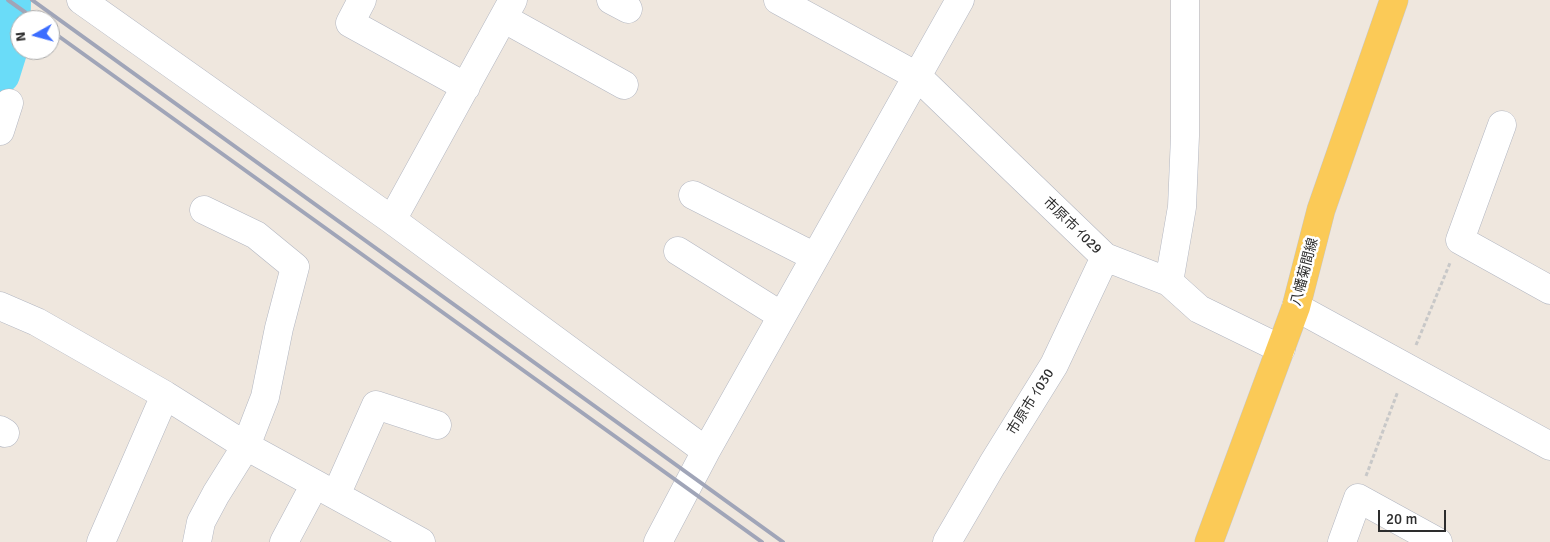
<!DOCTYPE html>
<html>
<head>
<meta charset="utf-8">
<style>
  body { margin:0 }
  #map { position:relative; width:1550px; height:542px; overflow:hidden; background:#efe7de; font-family:Signika,sans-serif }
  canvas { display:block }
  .north { position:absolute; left:10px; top:10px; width:50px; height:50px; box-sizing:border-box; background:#fff; border:1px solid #ababab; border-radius:50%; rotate:263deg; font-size:14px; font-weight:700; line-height:20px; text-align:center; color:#2d2d2d }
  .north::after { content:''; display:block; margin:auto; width:18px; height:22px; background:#3b6dff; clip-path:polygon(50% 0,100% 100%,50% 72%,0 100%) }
  .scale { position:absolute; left:1378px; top:510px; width:68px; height:22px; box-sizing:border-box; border:2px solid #2d2d2d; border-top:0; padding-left:6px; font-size:15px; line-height:18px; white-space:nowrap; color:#2d2d2d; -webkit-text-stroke:4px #fff; paint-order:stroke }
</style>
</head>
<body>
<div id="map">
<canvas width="1550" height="542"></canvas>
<div class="north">N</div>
<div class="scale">20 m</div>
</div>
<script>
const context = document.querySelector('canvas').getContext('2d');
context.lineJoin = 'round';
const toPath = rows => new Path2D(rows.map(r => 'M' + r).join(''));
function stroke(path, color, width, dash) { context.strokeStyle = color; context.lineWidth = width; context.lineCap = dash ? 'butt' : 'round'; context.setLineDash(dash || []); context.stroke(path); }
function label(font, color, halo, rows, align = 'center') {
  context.font = font + ' Signika,"Noto Sans JP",sans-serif'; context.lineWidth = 5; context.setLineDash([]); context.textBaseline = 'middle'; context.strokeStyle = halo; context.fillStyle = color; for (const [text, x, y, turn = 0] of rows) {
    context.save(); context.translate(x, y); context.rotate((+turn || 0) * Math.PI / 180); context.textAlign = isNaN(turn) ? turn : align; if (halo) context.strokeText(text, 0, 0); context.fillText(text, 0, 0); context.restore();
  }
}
stroke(toPath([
  [0,74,10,42,11,0]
]), '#6adcf8', 40);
const minor = toPath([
  [81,0,392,220,706,451],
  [362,0,350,23,466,87],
  [611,0,628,9],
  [778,0,917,76,1105,257,1169,282,1199,309,1281,349],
  [503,18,624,85],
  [1502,125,1460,240,1550,290],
  [0,131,9,103],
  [693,195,815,257],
  [392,220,513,0],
  [678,251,782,316],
  [1169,282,1182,207,1185,136,1185,0],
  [0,306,37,322,165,395,246,446,421,542],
  [1296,307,1550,446],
  [0,430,5,433],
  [336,495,376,405,437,425],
  [101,542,165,395],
  [197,542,201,522,216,494,246,446,265,397,279,328,295,267,256,235,204,210],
  [284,542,315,484],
  [658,542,706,451,960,0],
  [947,542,992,465,1054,365,1105,257],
  [1342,542,1358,498,1438,542]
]);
const major = toPath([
  [1209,542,1296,307,1321,210,1394,0]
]);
stroke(minor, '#b2b6c1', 29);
stroke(major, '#c8c8c8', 29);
stroke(toPath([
  [1416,345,1450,263],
  [1366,476,1398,391]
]), '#c8c8c8', 3, [4, 2.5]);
stroke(minor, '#fff', 28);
stroke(major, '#fbca57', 28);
stroke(toPath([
  [8,0,36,20],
  [32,0,783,542],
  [50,30,762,542]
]), '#a0a5b8', 4);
label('14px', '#2d2d2d', '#fff', [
  ["市原市 ｲ029",1072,226,44],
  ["八幡菊間線",1305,272,-75],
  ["市原市 ｲ030",1031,402,-58]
]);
</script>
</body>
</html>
